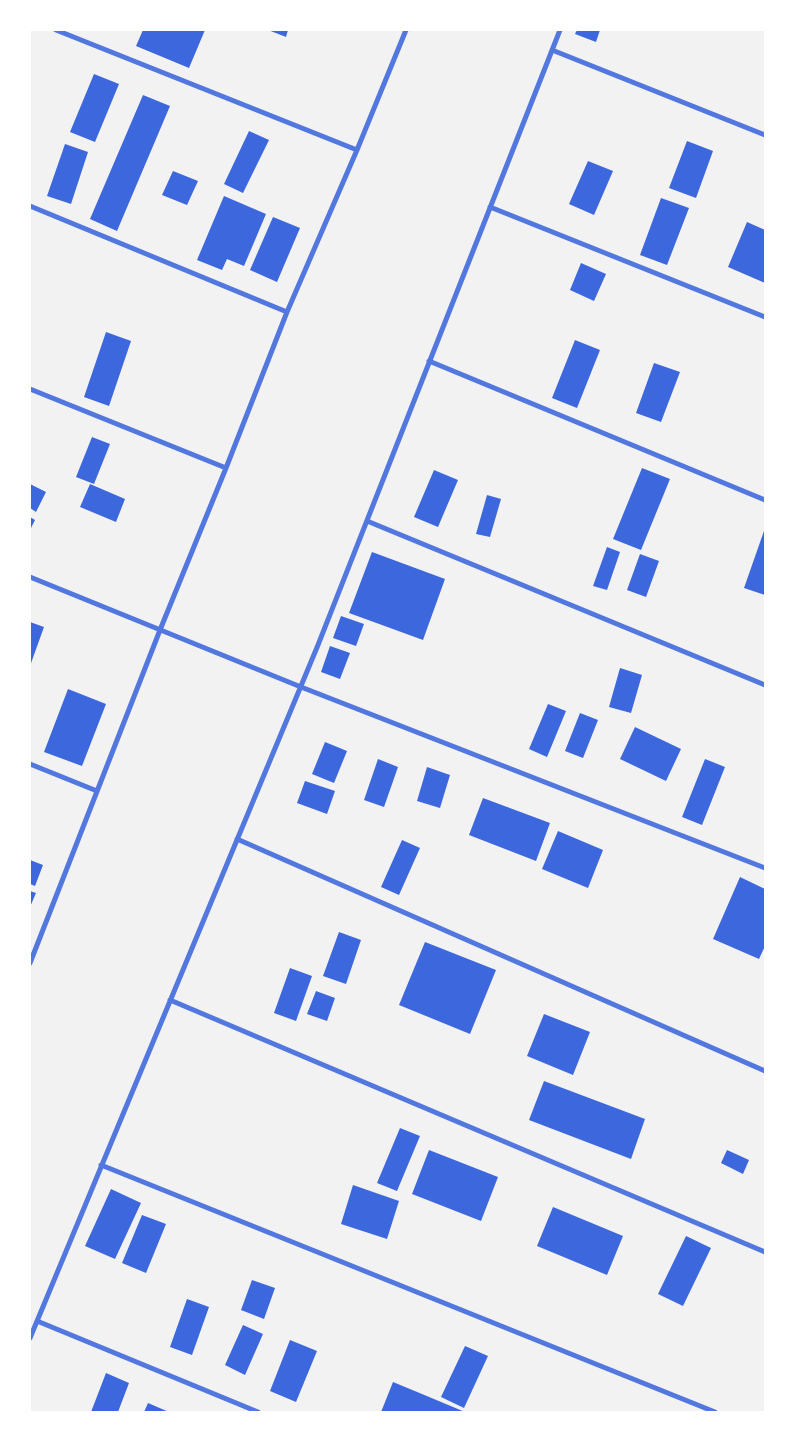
<!DOCTYPE html>
<html>
<head>
<meta charset="utf-8">
<style>
  body { margin:0 }
  #map { position:relative; width:795px; height:1442px; overflow:hidden; background:#f2f2f2; font-family:Signika,sans-serif }
  canvas { display:block }
  .frame { position:absolute; inset:0; border:31px solid #fff; pointer-events:none }
</style>
</head>
<body>
<div id="map">
<canvas width="795" height="1442"></canvas>
<div class="frame"></div>
</div>
<script>
const context = document.querySelector('canvas').getContext('2d');
context.lineJoin = 'round';
function fill(path, color) { context.fillStyle = color; context.fill(path, 'evenodd'); }
const toPath = rows => new Path2D(rows.map(r => 'M' + r).join(''));
function stroke(path, color, width, dash) { context.strokeStyle = color; context.lineWidth = width; context.lineCap = dash ? 'butt' : 'round'; context.setLineDash(dash || []); context.stroke(path); }
fill(toPath([
  [143,30,205,30,189,68,136,46],
  [268,30,288,30,286,37],
  [577,30,600,30,596,42,575,34],
  [94,74,119,84,95,142,70,132],
  [143,95,170,106,117,231,90,219],
  [249,131,269,140,243,193,224,184],
  [687,141,713,151,696,198,669,188],
  [65,144,88,152,71,204,47,196],
  [588,161,613,171,594,215,569,204],
  [173,171,198,181,187,205,162,195],
  [224,196,266,214,244,266,227,259,222,270,197,260],
  [661,198,689,208,667,265,640,255],
  [273,217,300,228,277,282,250,270],
  [747,222,765,230,765,283,728,267],
  [581,263,606,274,594,301,570,290],
  [106,332,131,341,109,406,84,397],
  [575,340,600,350,577,408,552,398],
  [654,363,680,372,661,422,636,413],
  [92,437,110,444,94,484,76,477],
  [642,468,670,479,641,550,613,539],
  [434,470,458,480,438,527,414,517],
  [30,484,46,492,36,512,30,508],
  [90,484,125,499,116,522,80,507],
  [487,495,501,499,490,537,476,534],
  [30,517,35,520,30,530],
  [765,528,765,595,744,588],
  [607,547,620,552,607,590,593,586],
  [372,552,445,579,423,640,349,613],
  [640,554,659,561,646,597,627,590],
  [341,616,364,624,356,646,333,638],
  [30,622,44,627,30,666],
  [330,646,350,653,340,679,321,672],
  [620,668,642,675,631,713,609,707],
  [68,689,106,704,82,766,44,752],
  [548,704,566,711,547,757,529,749],
  [580,713,598,720,583,758,565,751],
  [635,727,681,749,666,781,620,759],
  [325,742,347,751,334,783,312,774],
  [378,759,398,767,384,807,364,800],
  [705,759,725,767,702,825,682,817],
  [427,767,450,775,440,808,417,801],
  [305,781,335,791,327,814,297,803],
  [483,798,550,823,536,861,469,835],
  [558,831,603,850,588,888,542,869],
  [402,840,420,848,399,895,381,887],
  [30,860,43,865,35,886,30,884],
  [740,877,765,889,765,946,759,959,713,939],
  [30,891,36,893,30,907],
  [339,932,361,940,346,984,323,976],
  [425,942,496,970,470,1034,399,1005],
  [290,968,312,976,296,1021,274,1013],
  [316,991,335,998,327,1021,307,1014],
  [544,1014,590,1032,573,1075,527,1056],
  [544,1081,645,1119,631,1159,529,1120],
  [400,1128,420,1136,397,1191,377,1183],
  [429,1150,498,1177,481,1221,412,1194],
  [727,1150,749,1160,743,1174,721,1163],
  [353,1185,399,1201,387,1239,341,1224],
  [111,1189,141,1203,115,1259,85,1246],
  [553,1207,623,1236,607,1275,537,1246],
  [142,1215,166,1224,146,1273,122,1263],
  [686,1236,711,1248,683,1306,658,1294],
  [252,1280,275,1288,264,1319,241,1310],
  [187,1299,209,1307,192,1355,170,1347],
  [243,1325,263,1334,245,1375,225,1365],
  [290,1340,317,1351,296,1402,270,1391],
  [465,1346,488,1356,464,1408,441,1397],
  [106,1373,129,1383,118,1412,91,1412],
  [393,1382,422,1394,465,1412,381,1412],
  [148,1403,169,1412,144,1412]
]), '#3d67dc');
stroke(toPath([
  [56,30,357,150],
  [552,50,765,135],
  [30,206,287,312],
  [490,207,765,317],
  [429,361,765,500],
  [30,389,226,468],
  [367,521,765,685],
  [30,577,301,687,765,868],
  [30,764,97,791],
  [237,839,765,1071],
  [30,963,160,630,226,468,287,312,357,150,406,30],
  [170,1000,765,1252],
  [101,1165,715,1412],
  [37,1321,258,1412],
  [30,1338,318,645,560,30]
]), '#5277de', 5);
</script>
</body>
</html>
